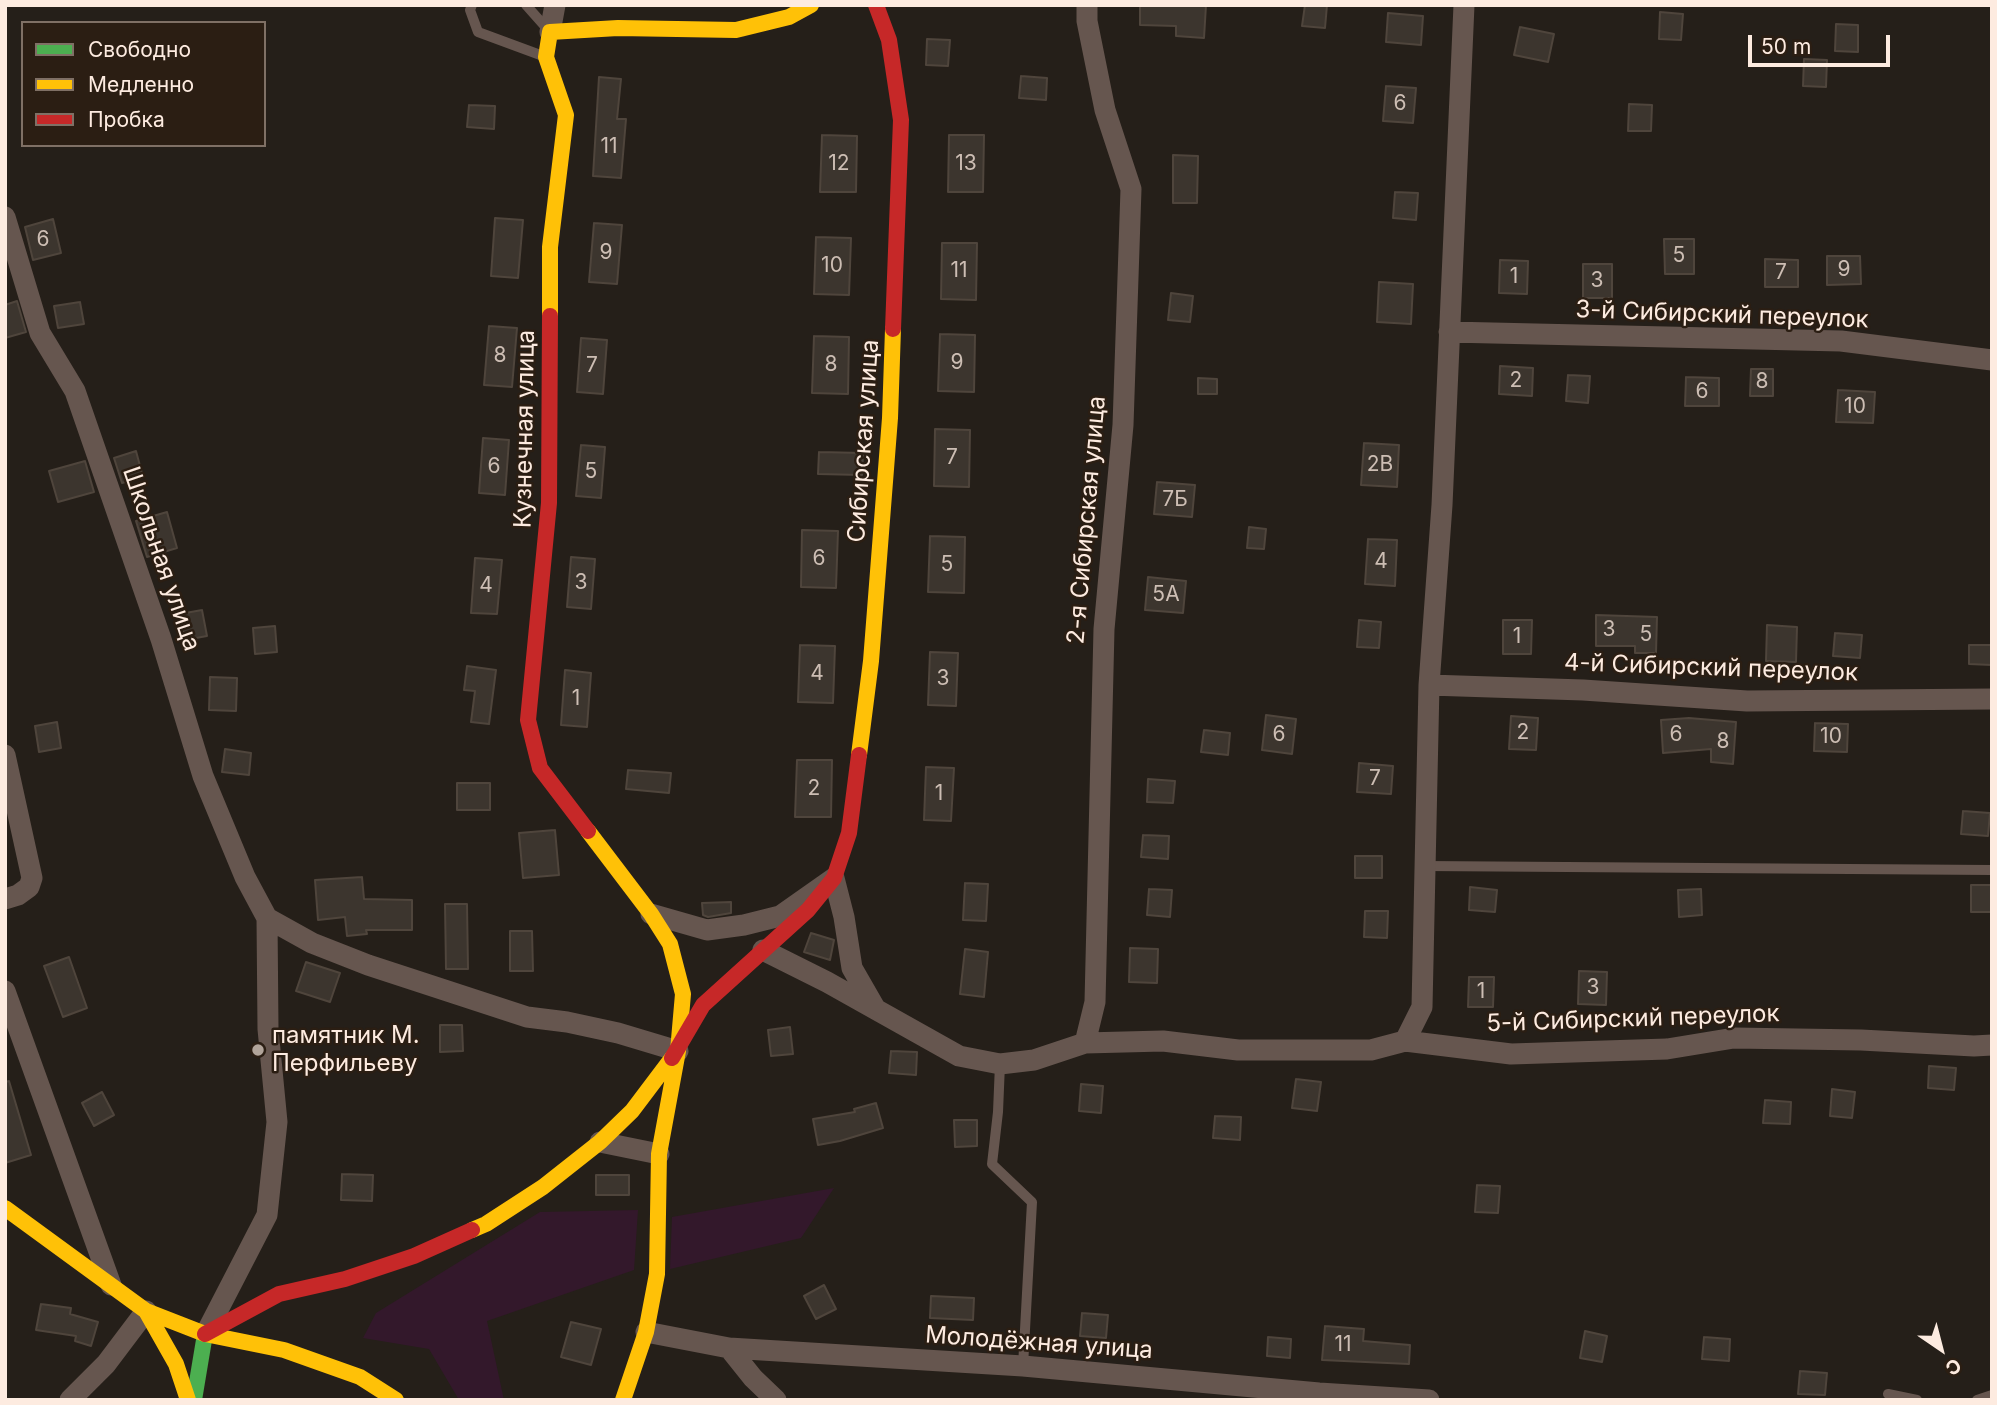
<!DOCTYPE html>
<html>
<head>
<meta charset="utf-8">
<style>
  body { margin:0 }
  #map { position:relative; width:1997px; height:1405px; overflow:hidden; background:#251f19; font-family:Inter,sans-serif }
  canvas { display:block }
  .frame { position:absolute; inset:0; border:7px solid #fdebe0; pointer-events:none }
  .legend { position:absolute; left:21px; top:21px; width:245px; height:126px; box-sizing:border-box; background:#2b1e13; border:2px solid #7f7065; margin:0; padding:9px 12px; list-style:none; font-size:21px; color:#fdebe0 }
  .legend li { display:flex; align-items:center; gap:14px; height:35px }
  .legend b { width:35px; border:2px solid #7f7065 }
  .north { position:absolute; left:1906px; top:1314px; width:70px; height:70px; -webkit-text-stroke:5px #2b1e13; paint-order:stroke; rotate:145deg; font-size:19px; font-weight:700; line-height:28px; text-align:center; color:#fdebe0 }
  .north::after { content:''; display:block; margin:auto; width:24px; height:32px; background:#fdebe0; clip-path:polygon(50% 0,100% 100%,50% 72%,0 100%) }
  .scale { position:absolute; left:1748px; top:35px; width:142px; height:32px; box-sizing:border-box; border:4px solid #fdebe0; border-top:0; padding-left:9px; font-size:21px; line-height:24px; white-space:nowrap; color:#fdebe0; -webkit-text-stroke:5px #2b1e13; paint-order:stroke }
</style>
</head>
<body>
<div id="map">
<canvas width="1997" height="1405"></canvas>
<div class="frame"></div>
<ul class="legend">
<li><b style="height:9px;background:#4caf50"></b>Свободно</li>
<li><b style="height:9px;background:#ffc107"></b>Медленно</li>
<li><b style="height:9px;background:#c62828"></b>Пробка</li>
</ul>
<div class="north">С</div>
<div class="scale">50 m</div>
</div>
<script>
const context = document.querySelector('canvas').getContext('2d');
context.lineJoin = 'round';
function fill(path, color) { context.fillStyle = color; context.fill(path, 'evenodd'); }
const toPath = rows => new Path2D(rows.map(r => 'M' + r).join(''));
function stroke(path, color, width, dash) { context.strokeStyle = color; context.lineWidth = width; context.lineCap = dash ? 'butt' : 'round'; context.setLineDash(dash || []); context.stroke(path); }
function label(font, color, halo, rows, align = 'center') {
  context.font = font + ' Inter,sans-serif'; context.lineWidth = 5; context.setLineDash([]); context.textBaseline = 'middle'; context.strokeStyle = halo; context.fillStyle = color; for (const [text, x, y, turn = 0] of rows) {
    context.save(); context.translate(x, y); context.rotate((+turn || 0) * Math.PI / 180); context.textAlign = isNaN(turn) ? turn : align; if (halo) context.strokeText(text, 0, 0); context.fillText(text, 0, 0); context.restore();
  }
}
fill(toPath([
  [834,1188,801,1238,670,1269,672,1217],
  [638,1210,634,1270,487,1321,504,1400,459,1400,429,1349,363,1338,376,1313,540,1212]
]), '#33182b');
const building = toPath([
  [1140,5,1206,5,1204,38,1176,36,1176,26,1140,25,1140,5],
  [1305,5,1327,5,1325,28,1302,26,1305,5],
  [1660,12,1683,14,1681,40,1659,39,1660,12],
  [1388,13,1423,16,1421,45,1386,42,1388,13],
  [1836,24,1858,25,1858,52,1835,51,1836,24],
  [1520,27,1554,34,1548,62,1514,55,1520,27],
  [927,39,950,40,948,66,926,65,927,39],
  [1804,59,1827,60,1826,87,1803,86,1804,59],
  [1021,76,1047,78,1046,100,1019,98,1021,76],
  [599,77,621,79,617,119,626,119,621,178,593,176,599,77],
  [1386,86,1416,88,1413,123,1383,121,1386,86],
  [1629,104,1652,105,1651,131,1628,131,1629,104],
  [469,105,495,106,494,129,467,127,469,105],
  [822,135,857,136,856,192,820,192,822,135],
  [949,135,984,135,983,192,948,192,949,135],
  [1173,155,1198,156,1197,203,1173,203,1173,155],
  [1395,192,1418,193,1416,220,1393,218,1395,192],
  [495,218,523,220,518,278,491,276,495,218],
  [53,219,61,253,33,260,25,227,53,219],
  [594,223,622,225,617,284,589,282,594,223],
  [816,237,851,238,849,295,814,294,816,237],
  [1664,239,1694,239,1694,274,1665,274,1664,239],
  [942,243,977,243,976,300,941,299,942,243],
  [1827,256,1860,256,1861,284,1827,285,1827,256],
  [1765,259,1798,260,1798,287,1765,287,1765,259],
  [1500,260,1528,261,1527,294,1499,293,1500,260],
  [1583,264,1612,264,1612,298,1583,298,1583,264],
  [1379,282,1413,284,1411,324,1377,322,1379,282],
  [1171,293,1193,296,1190,322,1168,320,1171,293],
  [17,301,26,332,5,338,5,305,17,301],
  [80,302,84,324,58,328,54,306,80,302],
  [489,326,517,328,512,387,484,385,489,326],
  [940,334,975,335,974,392,938,391,940,334],
  [814,336,849,337,848,394,812,393,814,336],
  [581,338,607,340,603,394,577,392,581,338],
  [1500,366,1533,368,1532,396,1499,394,1500,366],
  [1751,369,1773,369,1773,396,1750,396,1751,369],
  [1568,375,1590,376,1588,403,1566,401,1568,375],
  [1686,377,1719,378,1719,406,1685,406,1686,377],
  [1198,378,1217,379,1217,394,1198,394,1198,378],
  [1838,390,1875,392,1873,423,1836,422,1838,390],
  [935,429,970,430,969,487,934,486,935,429],
  [483,438,509,440,505,495,479,493,483,438],
  [1364,443,1399,445,1397,487,1361,485,1364,443],
  [581,445,605,447,601,498,576,496,581,445],
  [136,451,143,477,122,483,114,458,136,451],
  [819,452,863,453,862,475,818,474,819,452],
  [85,461,94,492,58,502,49,471,85,461],
  [1157,482,1195,485,1192,517,1154,514,1157,482],
  [167,512,177,548,147,557,136,521,167,512],
  [1249,527,1266,529,1264,549,1247,548,1249,527],
  [802,530,838,531,836,588,801,587,802,530],
  [930,536,965,537,964,593,928,592,930,536],
  [1368,539,1397,540,1395,586,1365,584,1368,539],
  [571,557,595,559,591,609,567,607,571,557],
  [475,558,502,560,497,614,471,613,475,558],
  [1148,577,1186,581,1183,613,1145,610,1148,577],
  [202,610,207,636,185,640,180,614,202,610],
  [1596,615,1657,617,1656,653,1635,653,1635,646,1596,646,1596,615],
  [1359,620,1381,622,1379,648,1357,647,1359,620],
  [1503,620,1532,620,1531,654,1503,654,1503,620],
  [1767,625,1797,627,1796,662,1766,661,1767,625],
  [275,626,277,652,255,654,253,628,275,626],
  [1835,633,1862,635,1860,658,1833,656,1835,633],
  [800,645,835,646,833,703,798,702,800,645],
  [1969,645,1992,645,1992,665,1969,664,1969,645],
  [930,652,958,653,956,706,928,705,930,652],
  [467,666,496,670,489,724,471,722,475,691,464,690,467,666],
  [565,670,591,673,587,727,561,725,565,670],
  [210,677,237,678,236,711,209,710,210,677],
  [1266,715,1296,719,1292,754,1262,750,1266,715],
  [1511,716,1538,718,1536,750,1509,749,1511,716],
  [1689,718,1736,722,1733,764,1711,762,1711,749,1663,753,1661,720,1689,718],
  [57,722,61,748,39,752,35,726,57,722],
  [1815,723,1848,724,1847,752,1814,751,1815,723],
  [1204,730,1230,733,1228,755,1201,752,1204,730],
  [225,749,251,753,249,775,222,772,225,749],
  [797,760,832,760,831,817,795,817,797,760],
  [1359,763,1393,766,1391,794,1357,792,1359,763],
  [926,767,954,768,951,821,924,820,926,767],
  [628,770,671,773,669,793,626,789,628,770],
  [1148,779,1175,781,1173,803,1147,802,1148,779],
  [457,783,490,783,490,810,457,810,457,783],
  [1963,811,1990,813,1988,836,1961,834,1963,811],
  [555,830,559,875,523,878,519,833,555,830],
  [1143,835,1169,836,1168,859,1141,857,1143,835],
  [1355,856,1382,856,1382,878,1355,878,1355,856],
  [362,877,364,899,412,900,412,930,366,930,367,934,347,936,345,917,318,920,315,880,362,877],
  [965,883,988,884,986,921,963,920,965,883],
  [1971,885,1992,885,1992,912,1971,912,1971,885],
  [1470,887,1497,890,1495,912,1469,910,1470,887],
  [1149,889,1172,890,1170,917,1147,915,1149,889],
  [1701,889,1702,915,1679,917,1678,890,1701,889],
  [731,902,731,913,708,917,703,915,702,903,731,902],
  [445,904,467,904,468,969,446,969,445,904],
  [1365,911,1388,911,1387,938,1364,937,1365,911],
  [510,931,532,931,533,971,510,971,510,931],
  [811,933,834,940,830,960,804,952,811,933],
  [1130,948,1158,949,1157,983,1129,982,1130,948],
  [965,949,988,952,984,997,960,994,965,949],
  [69,957,87,1008,63,1017,44,966,69,957],
  [306,962,340,973,330,1002,296,991,306,962],
  [1579,971,1607,972,1606,1005,1578,1004,1579,971],
  [1469,977,1494,977,1493,1007,1468,1007,1469,977],
  [440,1025,462,1025,463,1051,440,1052,440,1025],
  [790,1027,793,1054,771,1056,768,1030,790,1027],
  [891,1051,917,1052,916,1075,889,1073,891,1051],
  [1929,1066,1956,1068,1954,1090,1928,1088,1929,1066],
  [1296,1079,1321,1082,1317,1111,1292,1108,1296,1079],
  [9,1081,31,1155,5,1163,5,1082,9,1081],
  [1081,1084,1103,1086,1101,1113,1079,1111,1081,1084],
  [1832,1089,1855,1092,1852,1118,1830,1116,1832,1089],
  [102,1092,114,1115,94,1126,82,1103,102,1092],
  [1765,1100,1791,1102,1790,1124,1763,1123,1765,1100],
  [876,1103,883,1128,840,1141,818,1145,813,1119,855,1112,854,1109,876,1103],
  [1215,1116,1241,1117,1240,1140,1213,1138,1215,1116],
  [954,1120,977,1120,977,1146,955,1147,954,1120],
  [342,1174,373,1175,372,1201,341,1200,342,1174],
  [596,1175,629,1175,629,1195,596,1195,596,1175],
  [1477,1185,1500,1186,1498,1213,1475,1212,1477,1185],
  [824,1285,836,1309,816,1319,804,1296,824,1285],
  [931,1296,974,1298,973,1320,930,1318,931,1296],
  [41,1304,71,1308,70,1314,98,1322,91,1346,75,1341,76,1336,36,1330,41,1304],
  [1082,1313,1108,1315,1106,1338,1080,1336,1082,1313],
  [571,1322,601,1329,591,1365,561,1357,571,1322],
  [1325,1326,1364,1329,1363,1341,1410,1345,1409,1364,1322,1360,1325,1326],
  [1585,1331,1607,1336,1602,1362,1580,1358,1585,1331],
  [1268,1337,1291,1339,1290,1358,1267,1356,1268,1337],
  [1704,1337,1730,1339,1729,1361,1702,1359,1704,1337],
  [1800,1371,1827,1373,1825,1395,1798,1394,1800,1371]
]);
fill(building, '#3c352e');
stroke(building, '#4f453c', 2);
stroke(toPath([
  [472,5,470,10,478,32,543,56],
  [526,5,550,32],
  [1424,866,1992,870],
  [1000,1064,998,1112,992,1164,1032,1202,1023,1366],
  [1888,1394,1917,1400],
  [1977,1400,1992,1395]
]), '#66564f', 10);
stroke(toPath([
  [550,32,555,5],
  [5,217,40,333,75,391,161,639,203,776,245,877,267,918,268,1029,277,1122,267,1215,206,1333],
  [1449,332,1841,341,1992,360],
  [1429,685,1583,690,1747,701,1992,699],
  [5,755,32,878,29,887,18,895,5,899],
  [651,914,707,930,744,925,780,916,834,878,844,917,852,968,875,1008],
  [267,918,312,943,368,965,527,1017,567,1022,618,1033,678,1051],
  [763,950,827,982,959,1056,1000,1064,1034,1060,1085,1043,1163,1041,1238,1050,1371,1050,1405,1041,1511,1054,1667,1049,1734,1038,1861,1040,1974,1046,1992,1045],
  [5,991,111,1285],
  [1405,1041,1422,1007,1429,685,1442,505,1464,5],
  [1085,1043,1095,1002,1104,629,1123,425,1131,189,1105,110,1087,21,1087,5],
  [600,1142,659,1154],
  [646,1332,729,1348,1023,1366,1319,1393,1429,1400],
  [729,1348,753,1378,776,1400],
  [70,1400,106,1364,146,1311]
]), '#66564f', 21);
stroke(toPath([
  [194,1400,205,1334]
]), '#4caf50', 16);
stroke(toPath([
  [550,316,550,247,566,115,546,57,550,32,618,28,736,30,789,17,811,5],
  [859,755,871,661,890,418,893,329],
  [588,831,651,914,670,944,683,994,678,1051,659,1154,657,1274,646,1332,623,1400],
  [5,1208,146,1311,205,1334,284,1350,360,1377,396,1400],
  [472,1230,486,1224,543,1187,600,1142,632,1111,672,1058],
  [146,1311,176,1364,188,1400]
]), '#ffc107', 16);
stroke(toPath([
  [876,5,889,40,901,120,893,329],
  [550,316,549,503,528,720,540,768,588,831],
  [672,1058,703,1005,808,910,834,878,849,833,859,755],
  [205,1334,279,1294,345,1279,414,1256,472,1230]
]), '#c62828', 16);
for (const [x, y, r, color] of [
  [258,1050,7,"#b1a49a"]
]) { const dot = new Path2D(); dot.arc(x, y, r, 0, 2 * Math.PI); context.fillStyle = color; context.fill(dot); stroke(dot, '#2b1e13', 2.5); }
label('21px', '#cdbeb4', null, [
  ["6",1400,104],
  ["11",609,147],
  ["12",839,164],
  ["13",966,164],
  ["6",43,240],
  ["9",606,253],
  ["5",1679,256],
  ["10",832,266],
  ["9",1844,270],
  ["11",959,271],
  ["7",1781,273],
  ["1",1514,277],
  ["3",1597,281],
  ["8",500,356],
  ["9",957,363],
  ["8",831,365],
  ["7",592,366],
  ["2",1516,381],
  ["8",1762,382],
  ["6",1702,392],
  ["10",1855,407],
  ["7",952,458],
  ["2В",1380,465],
  ["6",494,467],
  ["5",591,472],
  ["7Б",1175,500],
  ["6",819,559],
  ["4",1381,562],
  ["5",947,565],
  ["3",581,583],
  ["4",486,586],
  ["5А",1166,595],
  ["3",1609,630],
  ["5",1646,635],
  ["1",1517,637],
  ["4",817,674],
  ["3",943,679],
  ["1",576,699],
  ["2",1523,733],
  ["6",1279,735],
  ["6",1676,735],
  ["10",1831,737],
  ["8",1723,742],
  ["7",1375,779],
  ["2",814,789],
  ["1",939,794],
  ["3",1593,988],
  ["1",1481,992],
  ["11",1343,1345]
]);
label('24px', '#fdebe0', '#2b1e13', [
  ["3-й Сибирский переулок",1722,315,2],
  ["Кузнечная улица",525,429,-89],
  ["Сибирская улица",864,441,-86],
  ["2-я Сибирская улица",1087,520,-85],
  ["Школьная улица",161,559,71],
  ["4-й Сибирский переулок",1711,668,2],
  ["5-й Сибирский переулок",1633,1019,-2],
  ["Молодёжная улица",1039,1343,4]
]);
label('24px', '#fdebe0', '#2b1e13', [
  ["памятник М.",272,1036],
  ["Перфильеву",272,1064]
], 'left');
</script>
</body>
</html>
